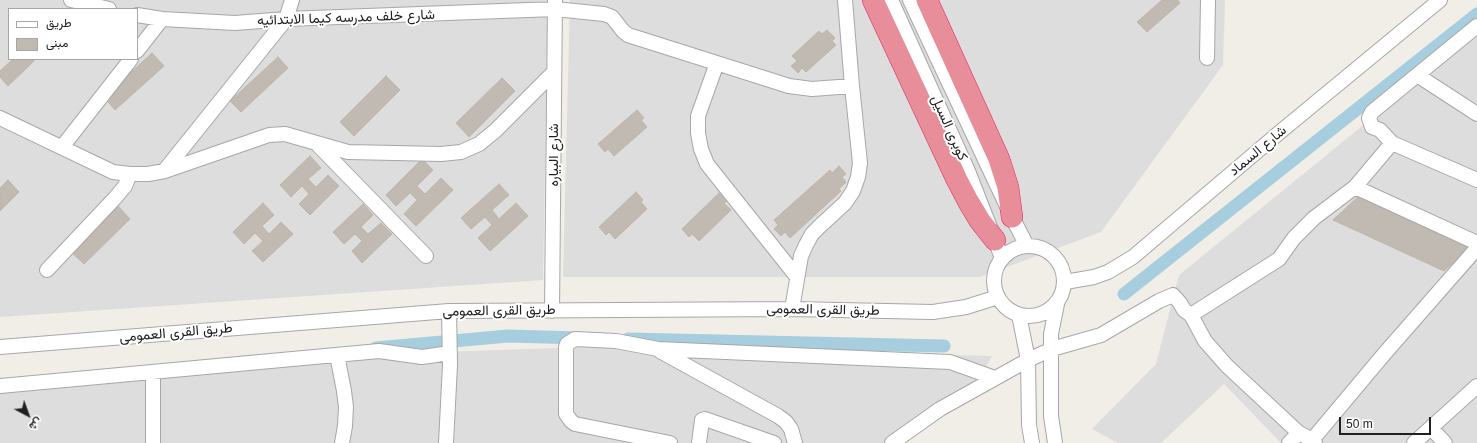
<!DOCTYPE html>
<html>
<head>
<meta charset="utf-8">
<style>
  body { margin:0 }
  #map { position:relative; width:1477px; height:443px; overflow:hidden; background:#f0eee6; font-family:Helvetica,Vazirmatn,sans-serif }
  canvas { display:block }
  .legend { position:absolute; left:8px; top:8px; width:130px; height:52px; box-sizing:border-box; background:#fff; border:1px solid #a6a6a6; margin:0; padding:5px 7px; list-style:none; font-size:12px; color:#202020 }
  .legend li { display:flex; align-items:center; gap:8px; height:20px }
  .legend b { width:20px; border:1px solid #a6a6a6 }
  .north { position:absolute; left:8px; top:395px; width:40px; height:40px; -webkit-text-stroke:3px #fff; paint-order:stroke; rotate:139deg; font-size:11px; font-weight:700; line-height:16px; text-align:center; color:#202020 }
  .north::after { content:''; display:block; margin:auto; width:14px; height:18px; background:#202020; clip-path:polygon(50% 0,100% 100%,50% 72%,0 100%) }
  .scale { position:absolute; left:1339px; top:417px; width:92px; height:18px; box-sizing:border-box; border:2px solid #202020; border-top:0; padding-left:5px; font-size:12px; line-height:14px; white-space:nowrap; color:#202020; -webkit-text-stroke:3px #fff; paint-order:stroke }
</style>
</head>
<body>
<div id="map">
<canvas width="1477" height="443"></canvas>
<ul class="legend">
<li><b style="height:5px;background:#fff"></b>طريق</li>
<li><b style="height:11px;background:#c1bab2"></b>مبنى</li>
</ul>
<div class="north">ش</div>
<div class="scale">50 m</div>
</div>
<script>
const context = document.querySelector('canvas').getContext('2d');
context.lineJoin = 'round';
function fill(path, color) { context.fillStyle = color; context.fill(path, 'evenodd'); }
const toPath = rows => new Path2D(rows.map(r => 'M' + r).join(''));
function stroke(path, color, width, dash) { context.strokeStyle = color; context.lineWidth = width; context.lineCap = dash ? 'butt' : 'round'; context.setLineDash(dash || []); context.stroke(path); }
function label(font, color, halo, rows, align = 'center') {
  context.font = font + ' Helvetica,Vazirmatn,sans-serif'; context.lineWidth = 4; context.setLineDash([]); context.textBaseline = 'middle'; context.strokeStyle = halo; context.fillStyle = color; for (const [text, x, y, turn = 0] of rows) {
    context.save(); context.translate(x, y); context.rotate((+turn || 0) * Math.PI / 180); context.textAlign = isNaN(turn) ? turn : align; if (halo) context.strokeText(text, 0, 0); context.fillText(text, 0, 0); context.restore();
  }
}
fill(toPath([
  [0,0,548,0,543,280,0,317],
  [9,9,137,9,137,59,9,59],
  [570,0,1225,0,1223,65,1101,232,980,277,563,277],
  [1477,30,1477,443,1281,443,1224,384,1161,443,1118,443,1092,429,1156,364,1179,275,1420,79],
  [618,346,992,356,977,384,894,443,0,443,0,393,381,354]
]), '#dedddd');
stroke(toPath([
  [1124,294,1477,14],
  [628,339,944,346],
  [376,348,508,336,580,338]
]), '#a7cede', 13);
const building = toPath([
  [1162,0,1178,0,1180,3,1147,32,1137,22,1162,0],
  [827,30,835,38,832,41,836,45,806,72,802,68,798,73,791,66,797,61,792,56,819,31,822,34,827,30],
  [152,53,164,66,115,110,104,97,152,53],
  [278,57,288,68,241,112,230,101,278,57],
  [13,59,36,59,8,86,0,77,0,71,13,59],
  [386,76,400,90,354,136,340,122,386,76],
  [502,78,515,91,469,137,456,123,502,78],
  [637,110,644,118,641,120,647,127,614,156,608,149,605,152,598,144,637,110],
  [310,156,321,168,308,179,316,187,328,175,339,186,310,215,299,204,309,194,302,186,291,197,280,185,310,156],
  [422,159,433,170,417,186,425,194,441,178,453,190,416,226,404,214,417,200,410,193,396,206,386,195,422,159],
  [839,166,846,174,842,177,846,182,839,189,841,191,790,238,785,232,781,236,774,229,778,225,774,220,830,170,832,173,839,166],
  [8,180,19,192,0,211,0,188,8,180],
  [499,184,509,195,492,210,499,219,516,203,528,216,490,251,478,238,492,225,485,217,471,229,461,218,499,184],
  [636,192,643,200,641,202,647,209,615,239,609,232,606,235,599,227,636,192],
  [719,193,727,201,724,203,731,210,699,241,692,234,689,237,682,229,719,193],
  [1361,194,1475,243,1444,271,1333,220,1361,194],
  [263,203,274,215,262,226,269,234,281,222,293,234,263,262,252,251,263,241,255,233,244,244,233,232,263,203],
  [363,204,373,215,361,227,368,234,381,223,392,234,362,263,352,251,362,241,355,234,344,244,333,232,363,204],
  [117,205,130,219,84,264,70,251,117,205]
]);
fill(building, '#c1bab2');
stroke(building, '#c2b5a8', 1);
const minor = toPath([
  [71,0,109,9],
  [891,0,968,171,1002,258],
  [910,0,1012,217,1027,246],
  [137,15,162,19,235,23,286,19,555,9,604,14,612,17,623,31,628,35,789,86,812,89,852,86],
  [1477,26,1372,112,1369,118,1372,127,1380,130,1392,143,1477,180],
  [137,51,162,19],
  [1207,58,1208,0],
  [717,63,698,116,698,133,701,149,707,164,797,277],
  [1417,75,1477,114],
  [0,118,113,172,130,174,148,174,165,171,269,135,285,134,348,152,441,154,461,152,479,144,495,131,554,72],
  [318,145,426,256],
  [62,147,131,59],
  [165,170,286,19,292,0],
  [1355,187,1477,243],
  '994 281a35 35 0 1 1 70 0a35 35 0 1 1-70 0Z',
  [47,270,115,198,125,186,130,174],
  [1065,282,1094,277,1108,272,1133,257,1280,132,1440,0],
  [792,309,801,256,806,245,812,234,821,225,845,203,853,191,858,177,860,163,852,86,845,0],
  [552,311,555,0],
  [1019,315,1028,360,1029,425,1032,443],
  [1191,315,1279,259,1294,238,1314,218,1355,187,1392,143],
  [0,347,449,311,792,309,933,312,966,307,998,297],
  [660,351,778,416,786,422,791,429,795,443],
  [337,355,344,391,346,407,345,426,342,443],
  [0,386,379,351,422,357,450,353],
  [1431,428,1445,443],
  [1312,440,1385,353,1477,248],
  [153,443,153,372],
  [446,443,450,365,449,311],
  [670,443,575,424,571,421,566,414,566,347,567,344,575,339,616,341,658,349,950,362,995,378],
  [699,443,702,420,705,419,774,443],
  [892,443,940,409,1028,360,1052,349,1101,335,1159,301,1173,295,1180,303,1184,310,1191,315,1205,341,1227,366,1299,433,1312,440,1315,443],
  [1055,443,1051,416,1051,334,1057,304],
  [1289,443,1299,433],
  [1414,443,1477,386]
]);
const highway = toPath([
  [873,0,957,180,968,201,980,221,995,240],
  [927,0,999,159,1008,187,1012,217]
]);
stroke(minor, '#a7a7a7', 16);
stroke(highway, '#dc265a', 22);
stroke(minor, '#fff', 14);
stroke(highway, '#e88e9a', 21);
label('14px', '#202020', '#fff', [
  ["شارع خلف مدرسه كيما الابتدائيه",346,18,-2],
  ["كوبرى السيل",949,128,66],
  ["شارع السماد",1258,151,-40],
  ["شارع البياره",554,155,-90],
  ["طريق القرى العمومى",823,310,1],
  ["طريق القرى العمومى",499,311,-1],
  ["طريق القرى العمومى",176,333,-5]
]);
</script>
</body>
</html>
